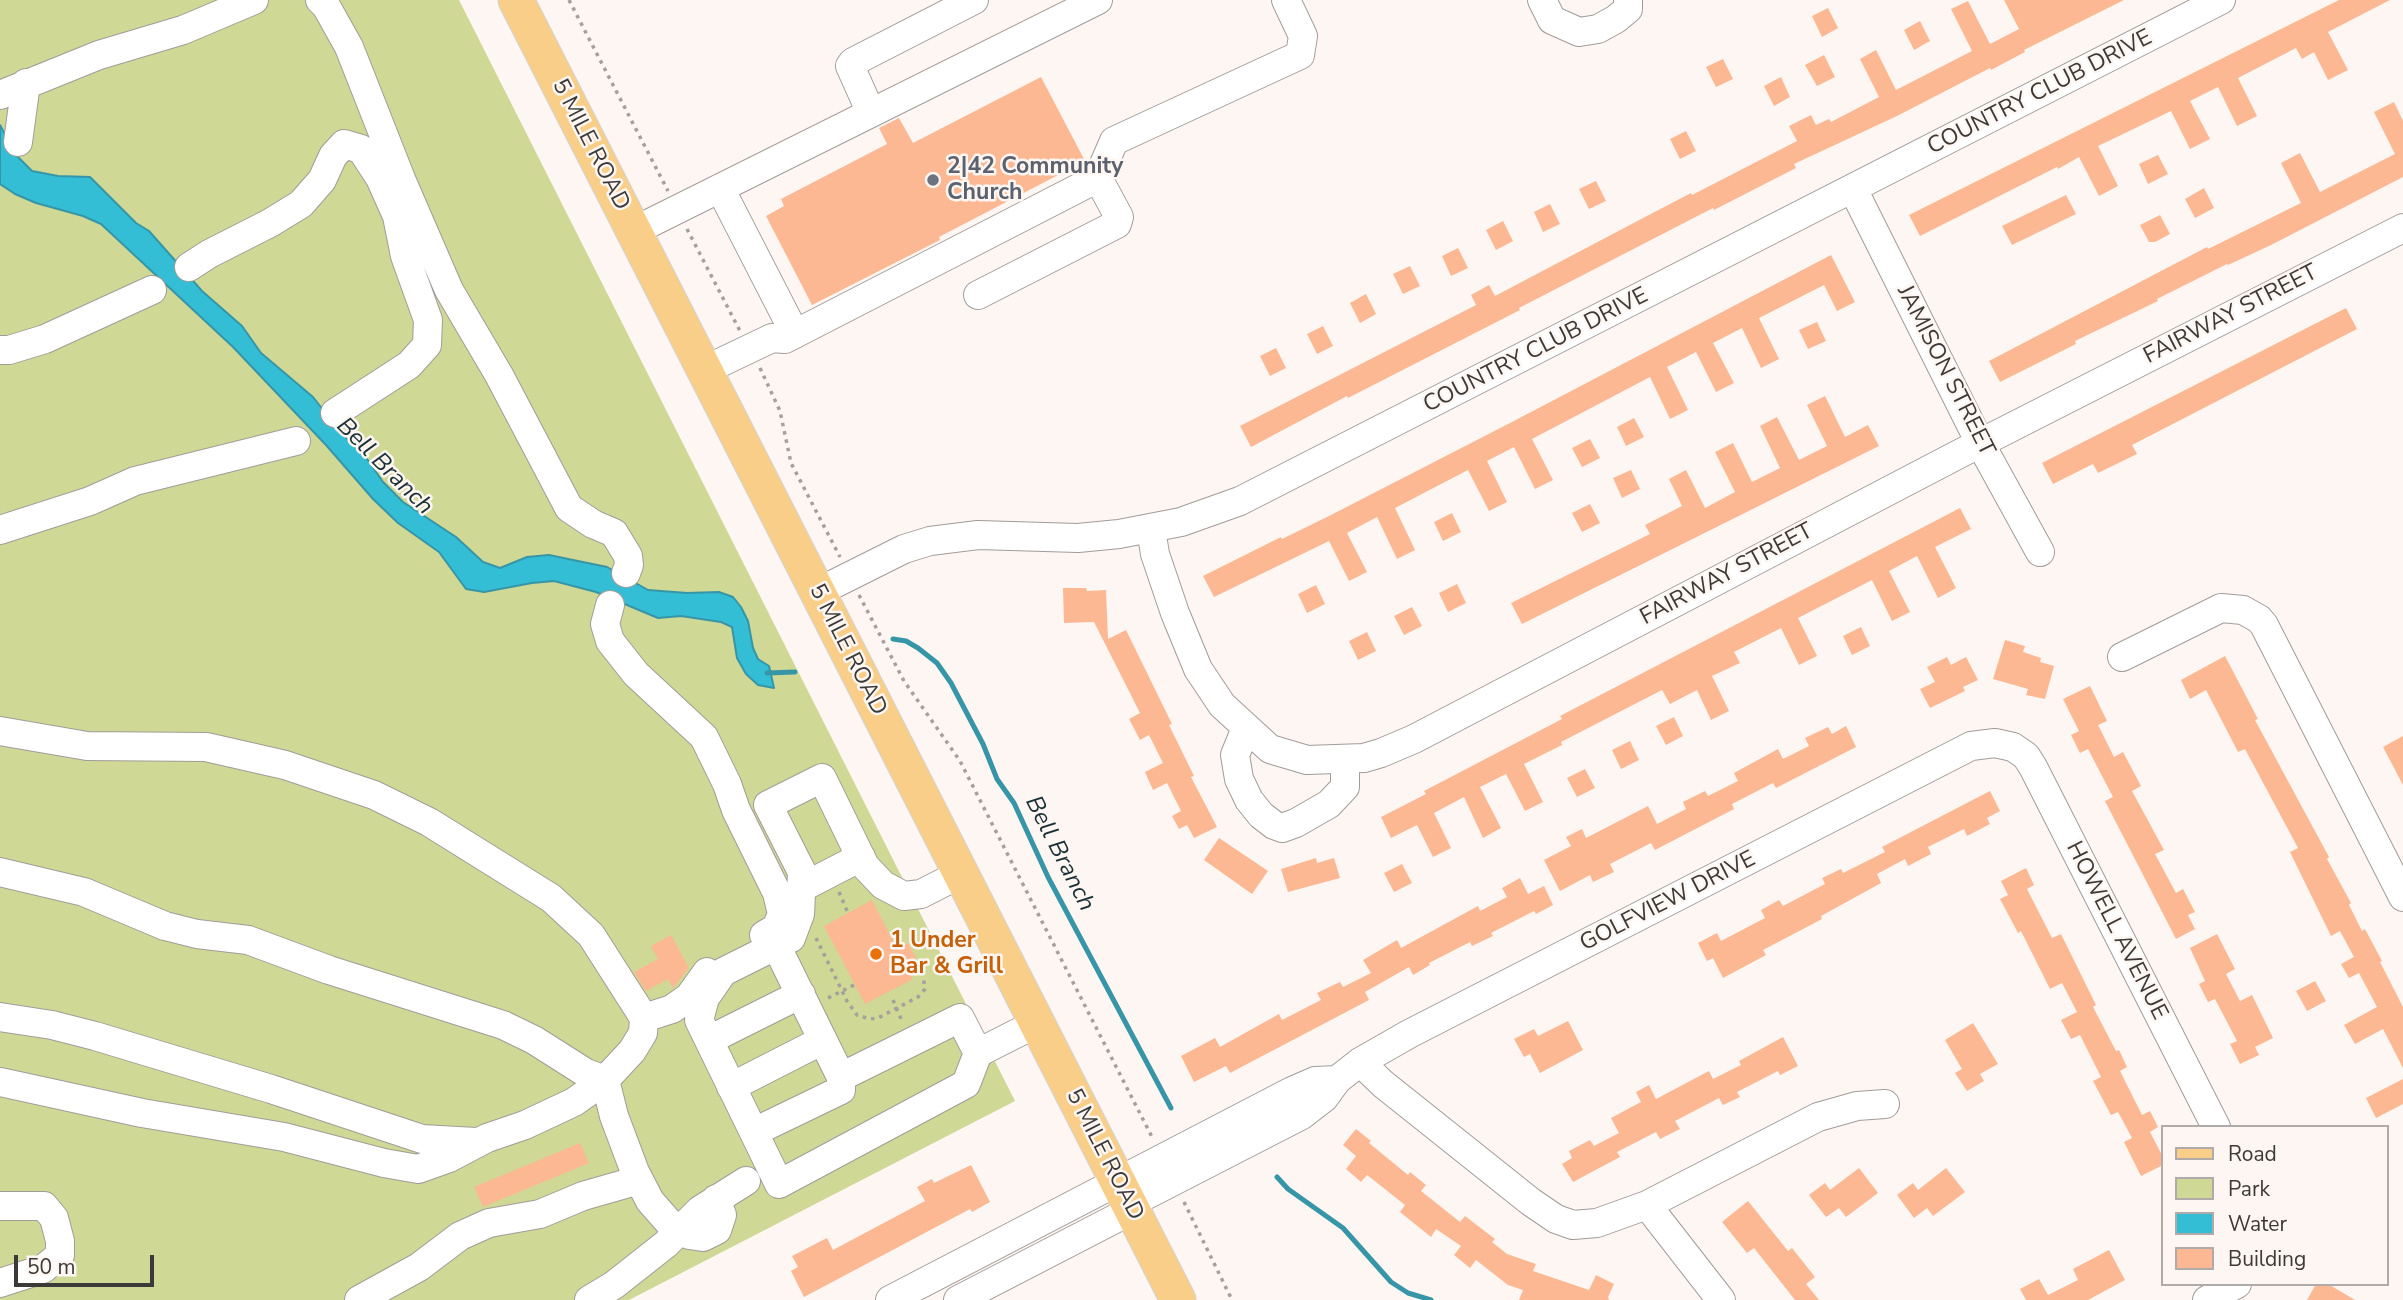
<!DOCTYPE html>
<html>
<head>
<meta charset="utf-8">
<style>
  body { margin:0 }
  #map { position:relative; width:2403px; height:1300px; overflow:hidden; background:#fdf6f2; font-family:"Nunito Sans",sans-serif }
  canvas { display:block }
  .legend { position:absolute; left:2161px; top:1125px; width:228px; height:161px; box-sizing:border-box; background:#fdf6f2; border:2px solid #b0aba8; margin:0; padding:9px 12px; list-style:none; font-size:21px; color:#3c3a38 }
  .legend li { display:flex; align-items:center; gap:14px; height:35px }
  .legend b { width:35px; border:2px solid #b0aba8 }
  .scale { position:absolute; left:14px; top:1255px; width:140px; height:32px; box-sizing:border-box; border:4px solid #3c3a38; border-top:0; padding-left:9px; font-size:21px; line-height:24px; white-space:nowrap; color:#3c3a38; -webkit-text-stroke:5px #fdf6f2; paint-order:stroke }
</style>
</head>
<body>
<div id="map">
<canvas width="2403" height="1300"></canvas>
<ul class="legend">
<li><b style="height:9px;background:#f8ce89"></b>Road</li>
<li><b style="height:19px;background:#cfd895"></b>Park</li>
<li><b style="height:19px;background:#33bed6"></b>Water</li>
<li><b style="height:19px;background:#fcb893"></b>Building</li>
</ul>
<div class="scale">50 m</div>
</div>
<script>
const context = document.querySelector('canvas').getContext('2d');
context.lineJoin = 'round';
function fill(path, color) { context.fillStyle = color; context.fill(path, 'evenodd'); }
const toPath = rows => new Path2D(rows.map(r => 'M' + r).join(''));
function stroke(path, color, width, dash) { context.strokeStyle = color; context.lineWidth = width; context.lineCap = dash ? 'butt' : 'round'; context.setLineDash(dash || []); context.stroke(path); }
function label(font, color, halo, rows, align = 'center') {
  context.font = font + ' "Nunito Sans",sans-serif'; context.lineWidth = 5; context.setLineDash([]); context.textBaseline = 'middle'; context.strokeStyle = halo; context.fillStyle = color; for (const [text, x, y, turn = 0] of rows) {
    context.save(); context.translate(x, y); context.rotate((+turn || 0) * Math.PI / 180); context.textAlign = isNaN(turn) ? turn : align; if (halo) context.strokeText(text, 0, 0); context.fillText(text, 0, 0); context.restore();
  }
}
fill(toPath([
  [0,0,459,0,1015,1101,629,1300,0,1300]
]), '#cfd895');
const water = toPath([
  [0,125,17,156,32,171,58,176,90,177,136,223,149,231,202,291,242,326,261,353,313,397,341,433,365,456,383,482,403,502,456,537,483,562,500,568,527,557,549,555,607,567,648,590,687,593,719,592,733,597,741,607,748,621,753,648,758,659,769,666,774,688,758,685,746,674,737,658,732,627,721,622,681,616,658,618,596,592,554,581,532,583,484,592,466,589,439,552,398,523,373,499,326,445,233,347,101,224,83,216,36,203,15,194,0,184,0,125]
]);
fill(water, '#33bed6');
stroke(water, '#3696a7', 2);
stroke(toPath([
  [893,639,906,641,918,648,937,663,951,683,983,744,997,779,1014,803,1048,877,1171,1108],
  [767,673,795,672],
  [1277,1177,1288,1189,1343,1228,1391,1282,1408,1293,1431,1300]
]), '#3696a7', 5);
fill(toPath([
  [2004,0,2124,0,2024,50,2025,52,1991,70,1990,68,1897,116,1794,164,1796,168,1749,192,1714,210,1713,208,1519,308,1520,310,1348,398,1347,396,1251,447,1240,426,1476,305,1471,295,1489,285,1495,296,1645,217,1691,193,1692,195,1797,141,1789,126,1811,115,1816,125,1829,119,1831,122,1879,97,1860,59,1876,50,1896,90,1972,51,1951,9,1968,1,1990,44,2019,29],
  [2339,0,2390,0,2328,32,2348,70,2328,80,2314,52,2302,59,2296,48,2238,78,2257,116,2237,126,2218,87,2190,101,2210,139,2190,149,2171,111,2098,146,2118,186,2099,196,2079,157,2058,169,2057,167,1920,236,1909,215],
  [1828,8,1838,28,1822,37,1812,16],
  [1920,21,1930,41,1914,50,1904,30],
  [1824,55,1835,77,1817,86,1805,65],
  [1723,59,1733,79,1716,87,1706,67],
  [1041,77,1085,161,939,237,940,240,812,305,766,216,784,206,781,199,887,144,879,128,899,118,913,143],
  [1781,77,1790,97,1774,106,1764,86],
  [2394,102,2403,121,2403,177,2271,245,2228,265,2227,264,2157,299,2158,301,2075,341,2076,344,2000,382,1989,361,2207,247,2208,249,2301,203,2281,163,2300,153,2320,192,2395,154,2374,112],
  [1686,131,1696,151,1680,159,1670,139],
  [2158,155,2168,174,2148,184,2139,164],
  [1596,181,1606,201,1589,209,1579,189],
  [2204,188,2214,208,2195,218,2185,199],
  [2066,195,2076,214,2012,245,2002,226],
  [1550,204,1560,224,1543,232,1534,212],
  [2160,215,2170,234,2155,242,2149,242,2140,225],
  [1503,221,1513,241,1496,250,1486,230],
  [1458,248,1468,268,1451,276,1442,256],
  [1831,255,1855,302,1837,311,1824,285,1759,318,1779,359,1761,368,1742,328,1713,343,1734,383,1716,392,1696,352,1667,367,1688,410,1670,419,1650,377,1532,439,1553,480,1535,489,1514,447,1487,461,1507,502,1489,511,1468,470,1395,508,1415,550,1397,559,1377,517,1347,533,1367,572,1349,581,1329,541,1214,597,1203,576,1281,537,1282,539,1329,516,1510,423],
  [1410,266,1420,286,1403,294,1393,274],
  [1366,294,1376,314,1360,323,1350,303],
  [2346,308,2357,329,2132,445,2137,454,2098,473,2093,464,2053,484,2042,463],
  [1817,322,1826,341,1808,349,1799,330],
  [1323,326,1333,346,1317,354,1307,334],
  [1276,348,1286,368,1270,376,1260,356],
  [1825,396,1845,437,1868,425,1879,446,1522,624,1511,603,1650,534,1645,525,1682,506,1669,479,1686,470,1705,508,1735,492,1715,452,1733,443,1752,482,1780,468,1760,426,1777,417,1799,460,1827,446,1807,405],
  [1634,418,1644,437,1626,446,1617,427],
  [1590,439,1600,458,1582,467,1572,448],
  [1631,470,1640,489,1622,498,1613,478],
  [1590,504,1600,523,1582,532,1572,513],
  [1960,508,1971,529,1935,547,1956,588,1938,598,1917,556,1889,571,1910,612,1892,621,1872,580,1798,618,1817,656,1799,665,1781,628,1734,652,1740,663,1712,676,1729,711,1711,720,1697,690,1670,704,1662,690,1561,742,1562,745,1524,764,1543,802,1525,811,1506,774,1480,787,1501,828,1483,838,1464,797,1434,813,1451,848,1433,857,1417,825,1391,838,1381,817,1426,794,1424,791,1562,719,1560,716],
  [1452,513,1461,532,1443,541,1434,522],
  [1457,584,1466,603,1448,612,1439,593],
  [1316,585,1325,604,1307,613,1298,594],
  [1063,588,1086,588,1087,591,1106,590,1108,639,1126,630,1172,724,1169,725,1194,776,1191,777,1217,827,1194,838,1187,825,1179,829,1172,816,1181,811,1167,783,1153,790,1145,772,1163,763,1149,735,1140,740,1129,719,1140,713,1094,622,1064,623],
  [1412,607,1422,626,1404,635,1394,616],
  [1861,627,1870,646,1852,655,1843,636],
  [1367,632,1376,651,1358,660,1349,641],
  [2005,640,2025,646,2023,652,2041,658,2040,662,2054,666,2045,699,2026,695,2028,689,1993,679],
  [2225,656,2258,719,2255,720,2329,857,2327,859,2351,903,2349,905,2362,931,2365,929,2382,961,2380,962,2403,1007,2403,1068,2383,1029,2355,1044,2344,1025,2377,1007,2359,973,2349,978,2341,964,2354,957,2340,931,2331,936,2290,852,2298,848,2245,749,2238,752,2206,690,2190,699,2181,680],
  [1947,657,1951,665,1966,657,1978,680,1963,687,1965,691,1930,708,1920,689,1935,682,1927,667],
  [2090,686,2107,721,2098,725,2114,757,2123,752,2141,786,2132,791,2164,850,2155,854,2176,893,2183,889,2195,912,2188,915,2195,929,2176,939,2105,801,2113,797,2088,749,2080,753,2071,735,2079,731,2063,699],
  [1674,717,1683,736,1666,745,1656,726],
  [1846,726,1856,747,1776,788,1773,783,1732,804,1734,809,1655,850,1651,843,1610,864,1614,872,1593,882,1590,875,1560,891,1544,860,1571,846,1566,837,1582,829,1586,838,1648,806,1657,824,1686,809,1683,802,1705,791,1708,796,1738,781,1734,773,1778,749,1783,759,1809,746,1805,738,1828,727,1832,734],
  [2403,736,2403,785,2383,747],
  [1630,741,1639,760,1621,769,1612,750],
  [1585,769,1595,788,1577,797,1567,778],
  [1990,791,2000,811,1987,818,1990,824,1967,836,1964,829,1928,847,1931,854,1908,866,1905,859,1877,874,1881,883,1821,916,1822,919,1763,950,1766,955,1723,978,1713,958,1707,961,1698,943,1717,933,1721,941,1765,918,1761,910,1779,900,1783,906,1825,884,1822,878,1841,869,1843,873,1885,852,1882,847],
  [1219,838,1268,871,1252,894,1204,860],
  [1316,858,1317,863,1334,858,1340,878,1288,892,1281,869],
  [1402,864,1412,883,1394,892,1384,873],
  [2026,868,2034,885,2027,889,2052,938,2061,934,2096,1005,2093,1007,2116,1051,2119,1050,2127,1067,2120,1071,2142,1115,2150,1111,2158,1127,2150,1132,2163,1157,2163,1165,2141,1176,2124,1142,2132,1138,2118,1112,2111,1115,2093,1081,2101,1077,2080,1035,2071,1039,2061,1020,2077,1012,2062,983,2050,989,2021,931,2018,933,2000,899,2008,895,2001,881],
  [1520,878,1528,894,1544,886,1553,905,1536,914,1534,911,1491,933,1493,936,1472,946,1470,942,1429,963,1430,965,1413,975,1409,967,1365,992,1369,1000,1230,1073,1226,1066,1194,1082,1181,1056,1215,1038,1220,1047,1279,1014,1282,1020,1321,1000,1317,993,1340,982,1343,987,1371,973,1363,960,1397,940,1401,948,1478,906,1480,911,1507,897,1502,888],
  [872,900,897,949,908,943,917,960,906,966,913,979,865,1004,824,926],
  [2217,934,2235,969,2226,974,2240,1001,2252,995,2273,1038,2255,1047,2259,1055,2240,1064,2230,1044,2237,1041,2215,999,2208,1002,2199,984,2205,981,2190,948],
  [671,935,689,968,673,988,668,979,646,991,634,972,658,959,651,946],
  [2315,981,2326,1001,2307,1011,2296,991],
  [1568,1021,1583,1050,1540,1073,1530,1054,1524,1057,1514,1039,1534,1029,1538,1036],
  [1973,1023,1998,1064,1980,1074,1984,1081,1967,1091,1955,1073,1962,1069,1945,1040],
  [1783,1037,1798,1066,1780,1075,1778,1071,1737,1092,1740,1097,1723,1105,1719,1098,1675,1121,1680,1129,1660,1139,1656,1132,1617,1152,1620,1157,1573,1182,1562,1164,1572,1158,1569,1151,1590,1140,1594,1146,1619,1133,1611,1118,1641,1102,1636,1092,1649,1085,1656,1099,1709,1071,1713,1079,1741,1065,1739,1061],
  [2403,1079,2403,1104,2376,1118,2366,1098],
  [1356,1129,1371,1141,1369,1143,1408,1175,1410,1172,1426,1185,1421,1191,1460,1222,1465,1216,1495,1239,1492,1242,1507,1254,1536,1264,1533,1271,1589,1290,1596,1275,1614,1284,1608,1297,1609,1300,1519,1300,1523,1290,1508,1285,1476,1260,1470,1268,1454,1255,1461,1246,1436,1229,1431,1237,1400,1212,1405,1205,1381,1186,1367,1175,1361,1182,1346,1169,1356,1156,1343,1145],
  [580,1143,589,1163,483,1207,474,1187],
  [971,1165,990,1202,972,1212,970,1209,804,1297,791,1271,798,1267,792,1256,827,1238,833,1250,925,1201,917,1187,932,1179,934,1183],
  [1859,1168,1878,1193,1846,1217,1839,1208,1826,1217,1809,1195,1825,1183,1830,1190],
  [1946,1168,1965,1192,1933,1216,1927,1208,1914,1218,1897,1195,1913,1183,1918,1190],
  [1748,1201,1788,1251,1792,1248,1815,1277,1806,1284,1819,1300,1795,1300,1754,1248,1747,1253,1722,1222],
  [2109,1250,2125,1280,2088,1300,2026,1300,2020,1289,2039,1279,2048,1295,2078,1280,2073,1269],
  [2316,1284,2328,1284,2355,1300,2307,1300]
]), '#fcb893');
const minor = toPath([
  [320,0,326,6,349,47,401,179,449,290,499,375,569,508,593,524,614,533,628,556,629,565,626,573],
  [1542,0,1552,20,1579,32,1598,29,1616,19,1628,9,1628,0],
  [0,95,99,55,183,30,254,0],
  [871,113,850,66,853,62,974,0],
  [18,142,26,83],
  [720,188,795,334],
  [1853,189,1980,443,2040,552],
  [634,231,1098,0],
  [189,267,209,254,270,223,301,204,322,180,333,156,344,144,361,149,380,178,397,216,405,256,428,320,427,345,409,365,335,413],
  [978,295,1117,224,1119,217,1098,178],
  [0,350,9,350,45,339,152,290],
  [705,370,772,338,785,339,1098,178,1114,141,1300,55,1303,36,1286,0],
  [1151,529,1155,554,1175,613,1198,669,1222,705,1270,749,1307,760,1364,758,1381,753,1414,739,1961,453,2403,228],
  [0,530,90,501,135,481,296,441],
  [818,592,904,549,930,541,978,535,1078,538,1119,534,1181,522,1240,501,2221,0],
  [610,605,605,624,610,641,636,674,704,737,727,784,736,810,777,893,782,914,776,928,764,935],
  [2122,657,2221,608,2243,610,2259,619,2264,625,2403,897],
  [1246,728,1235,755,1239,779,1249,800,1261,815,1274,825,1282,828,1296,823,1329,804,1345,787,1345,760],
  [0,731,87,746,206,747,285,765,374,795,429,822,551,898,591,935,644,1018,643,1033,632,1051,605,1080,574,1102,525,1125,487,1138,449,1158,418,1169,384,1163,284,1137,142,1113,0,1082],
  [0,872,84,892,165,926,197,934,248,940,329,970,503,1025,534,1040,586,1073,605,1080,614,1116,635,1172,650,1201,672,1226,689,1235,703,1237,717,1230,722,1215,716,1199],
  [960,874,921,894,904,896,883,885,865,866,822,778,768,805,802,872,800,914,791,938,723,972,705,998,699,1020,779,1184,966,1084,978,1053,1037,1023],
  [801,888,861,857],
  [776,945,841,1077,960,1018,978,1053],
  [0,1017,52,1025,95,1036,271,1089,422,1139,476,1142],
  [644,1018,672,1009,689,997,707,972],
  [709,1040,801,994],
  [1360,1062,1383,1084,1531,1202,1556,1219,1573,1225,1597,1223,1647,1205,1818,1117,1857,1106,1885,1104],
  [731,1087,823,1040],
  [754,1132,841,1090,841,1077],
  [1129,1204,1302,1115,1324,1098,1337,1080,1360,1062,1409,1034,1971,746,1995,743,2013,747,2026,756,2033,767,2216,1127],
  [1647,1205,1721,1300],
  [0,1206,44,1206,54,1218,60,1241,60,1255,43,1269,0,1283],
  [359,1300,419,1267,460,1236,489,1223,540,1214,583,1196,639,1180],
  [589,1300,614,1285,666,1244,700,1210,746,1181],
  [890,1300,1292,1091,1315,1081,1337,1080],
  [958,1300,1132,1210],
  [2207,1300,2237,1284]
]);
const major = toPath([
  [516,0,1178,1300]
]);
stroke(minor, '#a29c99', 30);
stroke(major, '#d4d4d3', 37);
stroke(toPath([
  [569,0,668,191],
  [687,229,740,331],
  [760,368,780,411,791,463,840,557],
  [859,595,904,681,960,761,1153,1139],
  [839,892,848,913],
  [816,938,847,1001,857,1015,870,1019,878,1018,918,997,925,989,923,976],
  [828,998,854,985],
  [893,1000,902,1021],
  [1184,1202,1232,1300]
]), '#a5a09d', 3.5, [3.5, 5]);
stroke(minor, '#fff', 28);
stroke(major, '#f8ce89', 35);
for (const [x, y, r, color] of [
  [933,180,7,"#6b7280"],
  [876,954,7,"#e8710a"]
]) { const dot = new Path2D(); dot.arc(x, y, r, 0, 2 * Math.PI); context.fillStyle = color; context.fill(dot); stroke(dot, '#fdf6f2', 2.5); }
label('23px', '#3c3a38', '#fdf6f2', [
  ["COUNTRY CLUB DRIVE",2040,93,-27],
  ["5 MILE ROAD",590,145,63],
  ["FAIRWAY STREET",2231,315,-27],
  ["COUNTRY CLUB DRIVE",1536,351,-27],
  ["JAMISON STREET",1945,371,63],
  ["FAIRWAY STREET",1727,575,-28],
  ["5 MILE ROAD",847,650,63],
  ["GOLFVIEW DRIVE",1668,902,-27],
  ["HOWELL AVENUE",2116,931,63],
  ["5 MILE ROAD",1104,1155,63]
]);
label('bold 23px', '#5b616d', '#fdf6f2', [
  ["2|42 Community",947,167],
  ["Church",947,193]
], 'left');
label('bold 23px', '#c56008', '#fdf6f2', [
  ["1 Under",890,941],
  ["Bar & Grill",890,967]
], 'left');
label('italic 24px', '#1a3035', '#fdf6f2', [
  ["Bell Branch",384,467,45],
  ["Bell Branch",1059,854,63]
]);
</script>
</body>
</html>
